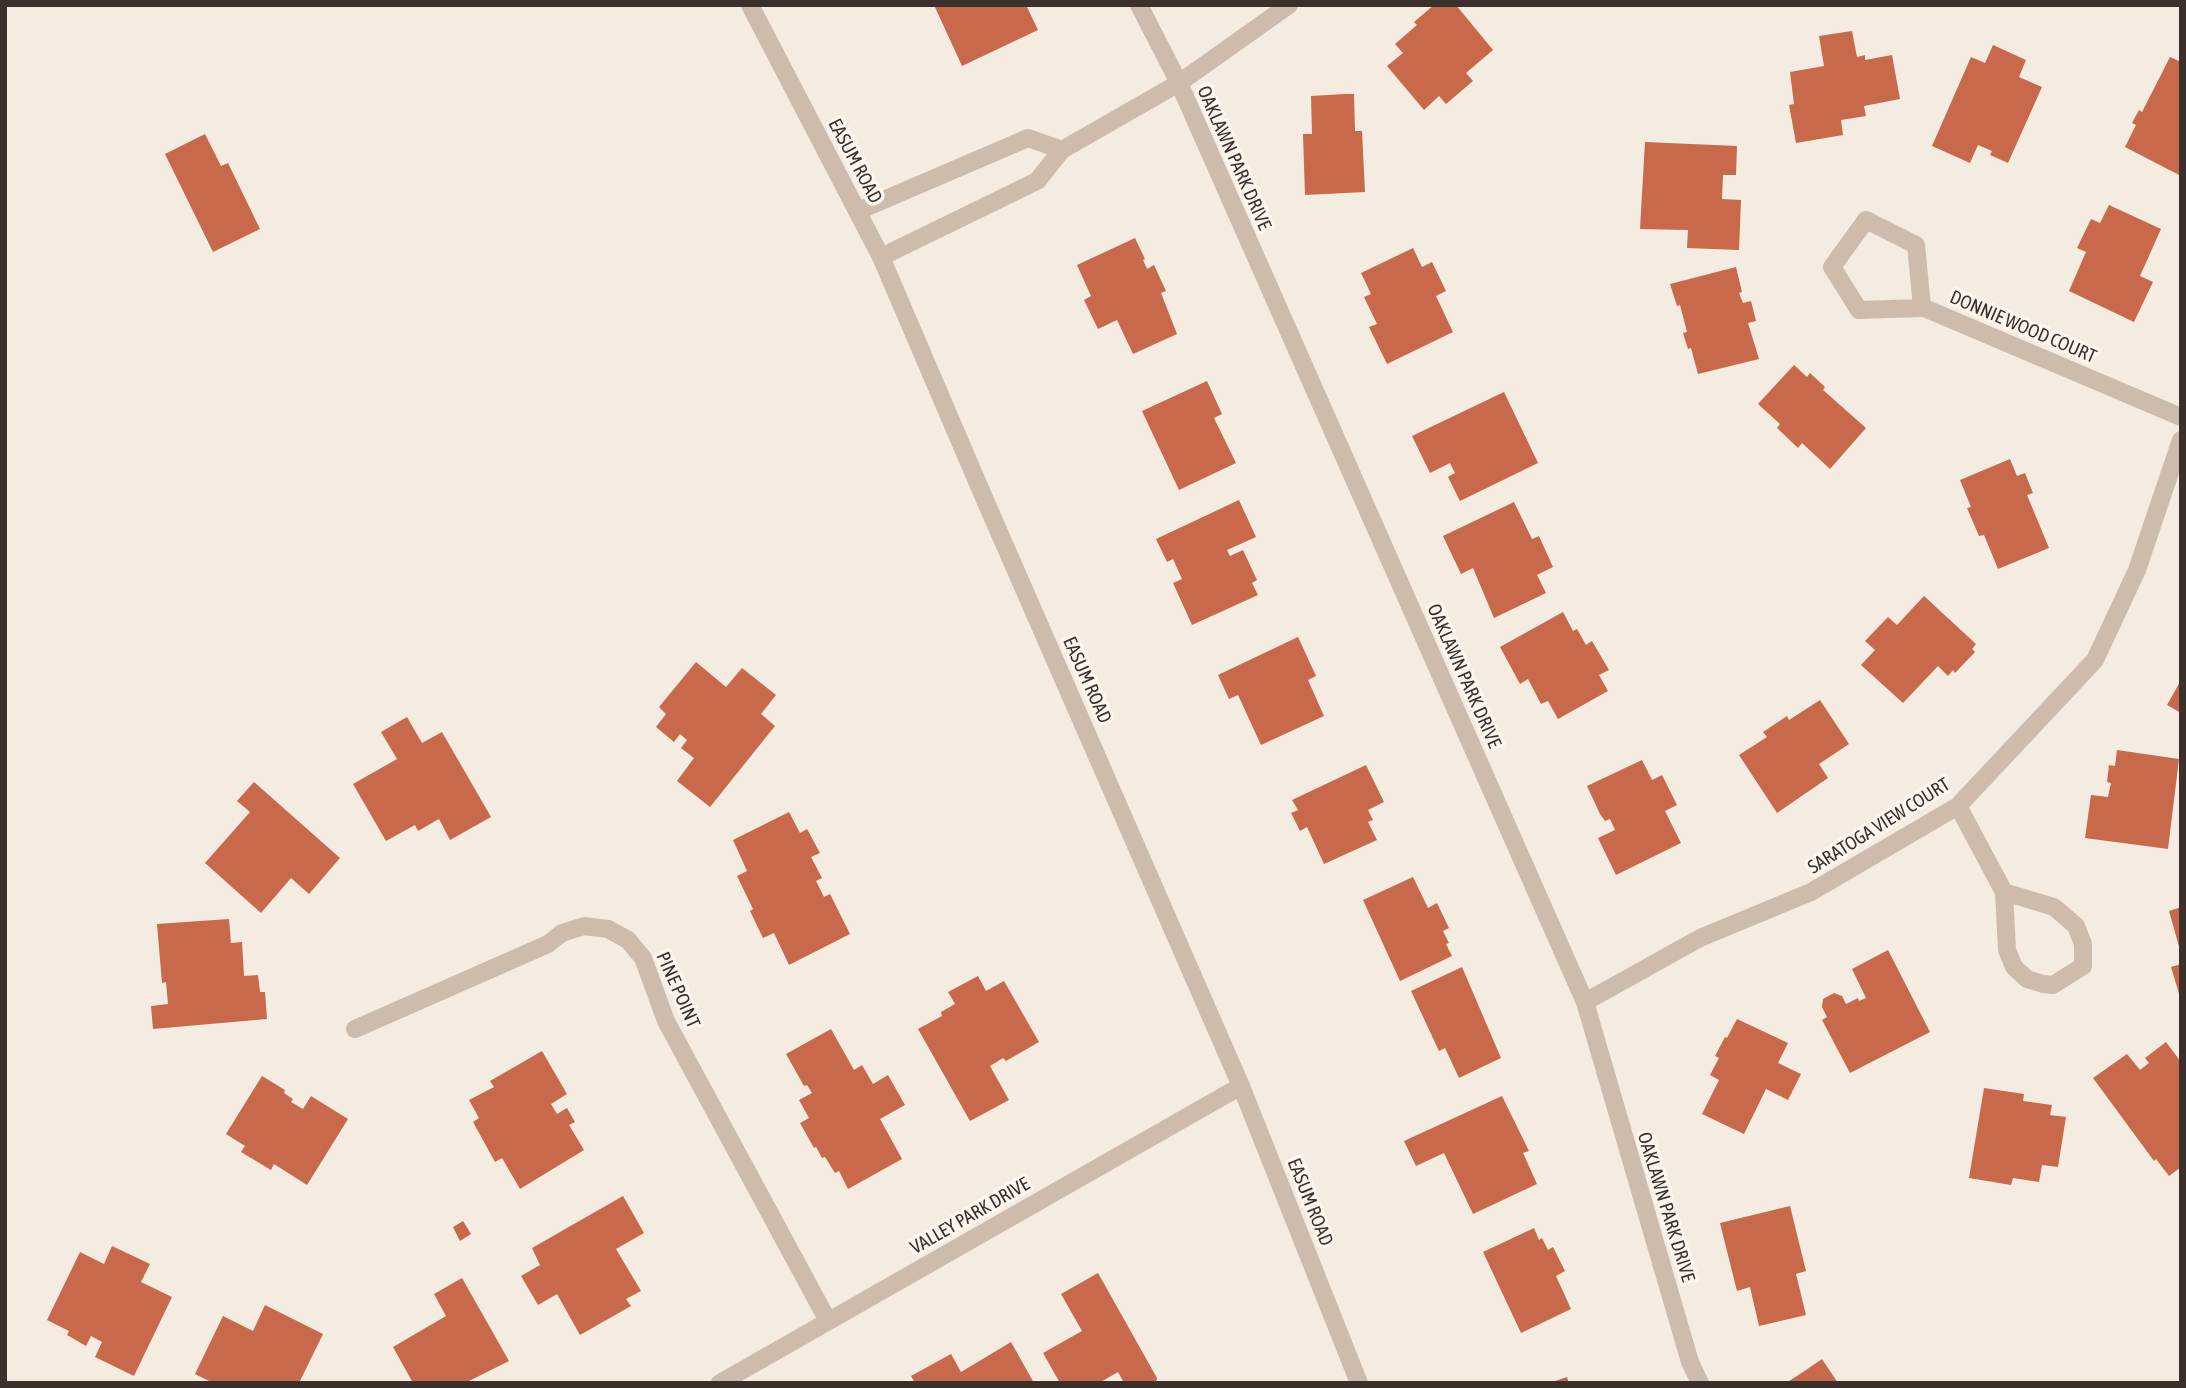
<!DOCTYPE html>
<html>
<head>
<meta charset="utf-8">
<style>
  body { margin:0 }
  #map { position:relative; width:2186px; height:1388px; overflow:hidden; background:#f4ebe1; font-family:"Asap Condensed",sans-serif }
  canvas { display:block }
  .frame { position:absolute; inset:0; border:7px solid #3b302b; pointer-events:none }
</style>
</head>
<body>
<div id="map">
<canvas width="2186" height="1388"></canvas>
<div class="frame"></div>
</div>
<script>
const context = document.querySelector('canvas').getContext('2d');
context.lineJoin = 'round';
function fill(path, color) { context.fillStyle = color; context.fill(path, 'evenodd'); }
const toPath = rows => new Path2D(rows.map(r => 'M' + r).join(''));
function stroke(path, color, width, dash) { context.strokeStyle = color; context.lineWidth = width; context.lineCap = dash ? 'butt' : 'round'; context.setLineDash(dash || []); context.stroke(path); }
function label(font, color, halo, rows, align = 'center') {
  context.font = font + ' "Asap Condensed",sans-serif'; context.lineWidth = 7; context.setLineDash([]); context.textBaseline = 'middle'; context.strokeStyle = halo; context.fillStyle = color; for (const [text, x, y, turn = 0] of rows) {
    context.save(); context.translate(x, y); context.rotate((+turn || 0) * Math.PI / 180); context.textAlign = isNaN(turn) ? turn : align; if (halo) context.strokeText(text, 0, 0); context.fillText(text, 0, 0); context.restore();
  }
}
fill(toPath([
  [934,5,1026,5,1038,30,962,66],
  [1434,5,1456,5,1493,50,1466,73,1473,81,1446,104,1439,96,1424,110,1387,66,1403,53,1395,44,1417,25,1414,22],
  [1852,31,1857,57,1865,55,1865,60,1892,55,1900,99,1864,106,1866,116,1841,120,1843,135,1796,143,1789,105,1794,104,1790,72,1824,66,1819,36],
  [1993,45,2026,60,2019,77,2042,87,2008,163,1990,155,1992,151,1978,145,1970,163,1932,146,1971,57,1985,63],
  [2170,57,2181,62,2181,176,2125,147,2136,125,2132,123,2139,110,2142,112],
  [1345,94,1354,94,1355,131,1362,131,1365,192,1305,195,1303,134,1312,134,1311,96],
  [205,134,221,166,228,163,260,229,213,252,165,154],
  [1645,142,1737,146,1736,175,1723,175,1722,199,1741,200,1739,250,1687,248,1688,230,1640,229],
  [2109,205,2161,229,2140,276,2153,282,2134,322,2069,291,2086,252,2077,248,2091,219,2100,223],
  [1135,238,1145,259,1143,260,1147,269,1154,265,1166,291,1161,293,1177,334,1133,354,1117,320,1098,329,1084,300,1091,296,1077,265],
  [1413,248,1422,267,1432,262,1446,291,1436,296,1453,332,1387,364,1369,327,1377,324,1364,297,1371,294,1361,273],
  [1736,267,1742,292,1739,293,1743,303,1751,301,1756,321,1748,323,1759,359,1698,374,1691,348,1688,349,1683,333,1687,332,1680,305,1677,306,1670,284],
  [1794,365,1807,377,1810,373,1825,387,1823,390,1866,428,1830,469,1802,443,1798,448,1777,428,1780,424,1758,404],
  [1207,381,1222,414,1214,418,1236,463,1179,490,1142,411],
  [1504,392,1538,463,1460,501,1448,477,1455,473,1450,463,1430,473,1412,436],
  [2010,459,2017,476,2025,473,2033,493,2027,495,2049,548,1998,569,1984,535,1979,536,1967,508,1971,507,1960,480],
  [1239,500,1256,537,1227,550,1230,556,1243,550,1257,580,1252,583,1258,595,1192,625,1173,583,1182,579,1173,559,1167,562,1156,539],
  [1514,502,1532,539,1539,536,1553,567,1537,575,1546,593,1494,618,1473,568,1461,574,1443,536],
  [1924,596,1976,644,1972,649,1975,652,1955,673,1953,670,1948,676,1938,666,1903,703,1861,665,1875,650,1865,641,1888,617,1897,625],
  [1563,612,1573,631,1577,629,1586,645,1592,641,1609,670,1599,675,1608,691,1558,719,1548,701,1541,704,1528,679,1520,684,1500,647],
  [1298,637,1316,676,1308,680,1324,716,1261,745,1238,695,1229,699,1218,675],
  [696,662,726,687,742,668,776,695,761,714,775,726,710,807,677,781,694,758,681,748,687,740,680,734,674,742,656,727,666,714,659,707],
  [2181,680,2181,713,2167,705],
  [1820,700,1849,744,1819,764,1828,778,1777,813,1739,755,1767,737,1763,732,1787,716,1789,720],
  [407,717,422,743,442,732,491,817,450,840,439,819,418,831,415,825,386,841,353,784,397,759,381,732],
  [2117,750,2179,759,2168,849,2085,838,2091,795,2108,797,2111,783,2107,782,2109,765,2115,766],
  [1642,760,1652,780,1662,775,1677,805,1665,811,1681,843,1616,875,1598,838,1615,830,1610,819,1605,821,1600,814,1587,786],
  [1366,765,1384,802,1368,810,1373,820,1368,822,1377,840,1324,864,1307,827,1300,831,1291,813,1298,810,1292,800],
  [254,782,340,858,309,894,291,878,261,913,205,863,250,812,237,801],
  [789,812,800,833,807,829,820,853,811,857,822,878,816,881,824,897,830,894,850,934,789,965,774,933,763,938,750,911,753,909,737,876,747,871,733,840],
  [1413,877,1428,908,1437,903,1449,928,1443,931,1449,943,1446,944,1452,956,1400,981,1363,900],
  [2181,907,2181,950,2180,950,2169,911],
  [229,919,231,943,242,942,244,976,258,975,260,992,265,992,267,1019,153,1029,151,1006,168,1004,166,982,162,983,157,924],
  [1888,950,1930,1032,1850,1073,1822,1020,1827,1017,1822,1007,1823,999,1834,993,1842,996,1846,1004,1858,998,1859,1001,1866,998,1852,969],
  [2181,964,2181,997,2180,997,2171,967],
  [1462,967,1501,1058,1459,1078,1445,1048,1439,1051,1411,991],
  [978,976,986,991,1004,981,1039,1042,1006,1061,1003,1058,990,1066,1009,1100,970,1121,918,1029,942,1016,941,1012,955,1004,948,992],
  [1737,1019,1788,1043,1778,1063,1801,1074,1788,1100,1766,1089,1744,1134,1702,1114,1719,1080,1710,1075,1719,1058,1715,1056,1725,1037,1727,1038],
  [831,1029,854,1070,862,1065,873,1084,888,1075,905,1105,880,1119,902,1159,848,1189,839,1171,835,1173,825,1157,822,1158,816,1147,814,1148,800,1123,809,1118,799,1100,812,1093,807,1085,804,1086,786,1054],
  [2166,1042,2181,1062,2181,1139,2179,1141,2181,1144,2181,1167,2169,1176,2156,1159,2154,1161,2093,1078,2127,1054,2140,1070,2149,1063,2145,1058],
  [542,1051,567,1094,551,1104,557,1114,567,1108,575,1122,569,1125,584,1150,520,1189,502,1158,495,1162,473,1122,479,1118,469,1100,494,1087,490,1081],
  [262,1076,285,1090,284,1093,293,1099,291,1102,303,1109,311,1096,348,1119,307,1185,274,1164,271,1170,241,1152,245,1146,226,1134],
  [1984,1088,2024,1094,2023,1101,2052,1105,2050,1115,2066,1117,2058,1167,2042,1165,2039,1182,2013,1178,2011,1185,1969,1178],
  [1502,1096,1529,1151,1523,1153,1537,1184,1473,1214,1444,1153,1416,1166,1404,1141],
  [623,1196,644,1233,616,1249,641,1291,626,1299,631,1306,580,1335,557,1294,538,1305,521,1276,540,1265,532,1248],
  [1790,1206,1806,1271,1796,1274,1806,1315,1759,1326,1750,1287,1737,1291,1720,1223],
  [463,1221,471,1234,460,1241,453,1227],
  [1534,1228,1539,1240,1542,1238,1548,1250,1553,1247,1565,1271,1556,1276,1571,1309,1521,1333,1483,1252],
  [112,1246,150,1264,141,1282,172,1297,134,1376,95,1357,102,1342,91,1336,86,1346,67,1335,69,1331,47,1320,80,1252,104,1264],
  [1098,1273,1157,1378,1156,1383,1124,1383,1118,1372,1099,1383,1060,1383,1043,1353,1082,1331,1061,1294],
  [462,1278,509,1361,465,1383,413,1383,393,1347,446,1316,434,1294],
  [265,1305,323,1334,299,1383,213,1383,195,1374,223,1316,253,1331],
  [1011,1342,1034,1383,915,1383,911,1376,951,1354,961,1372],
  [1822,1359,1838,1383,1786,1383,1806,1370],
  [1567,1377,1569,1383,1552,1383,1552,1382]
]), '#c8694b');
stroke(toPath([
  [750,5,881,257,985,500,1241,1086,1359,1383],
  [1139,5,1179,83,1585,1002,1690,1362,1700,1383],
  [858,211,1028,138,1062,150],
  [881,257,1037,181,1062,150,1179,83,1289,5],
  [1921,308,1859,310,1832,267,1866,220,1916,245,1922,307,2181,417],
  [1958,806,2004,892,2007,950,2014,967,2027,979,2043,984,2053,985,2083,966,2083,944,2076,926,2054,907,2004,892],
  [1585,1002,1700,938,1811,892,1958,806,2095,660,2137,570,2181,440],
  [355,1029,548,944,562,933,584,926,608,929,628,940,643,958,666,1021,828,1321],
  [720,1383,1241,1086]
]), '#cdbbac', 18);
label('19px', '#3b302b', '#fbf5ee', [
  ["OAKLAWN PARK DRIVE",1234,158,66],
  ["EASUM ROAD",855,161,62],
  ["DONNIE WOOD COURT",2023,327,23],
  ["OAKLAWN PARK DRIVE",1464,676,66],
  ["EASUM ROAD",1087,680,66],
  ["SARATOGA VIEW COURT",1879,826,-32],
  ["PINE POINT",678,990,66],
  ["EASUM ROAD",1310,1202,68],
  ["OAKLAWN PARK DRIVE",1666,1207,73],
  ["VALLEY PARK DRIVE",970,1216,-30]
]);
</script>
</body>
</html>
